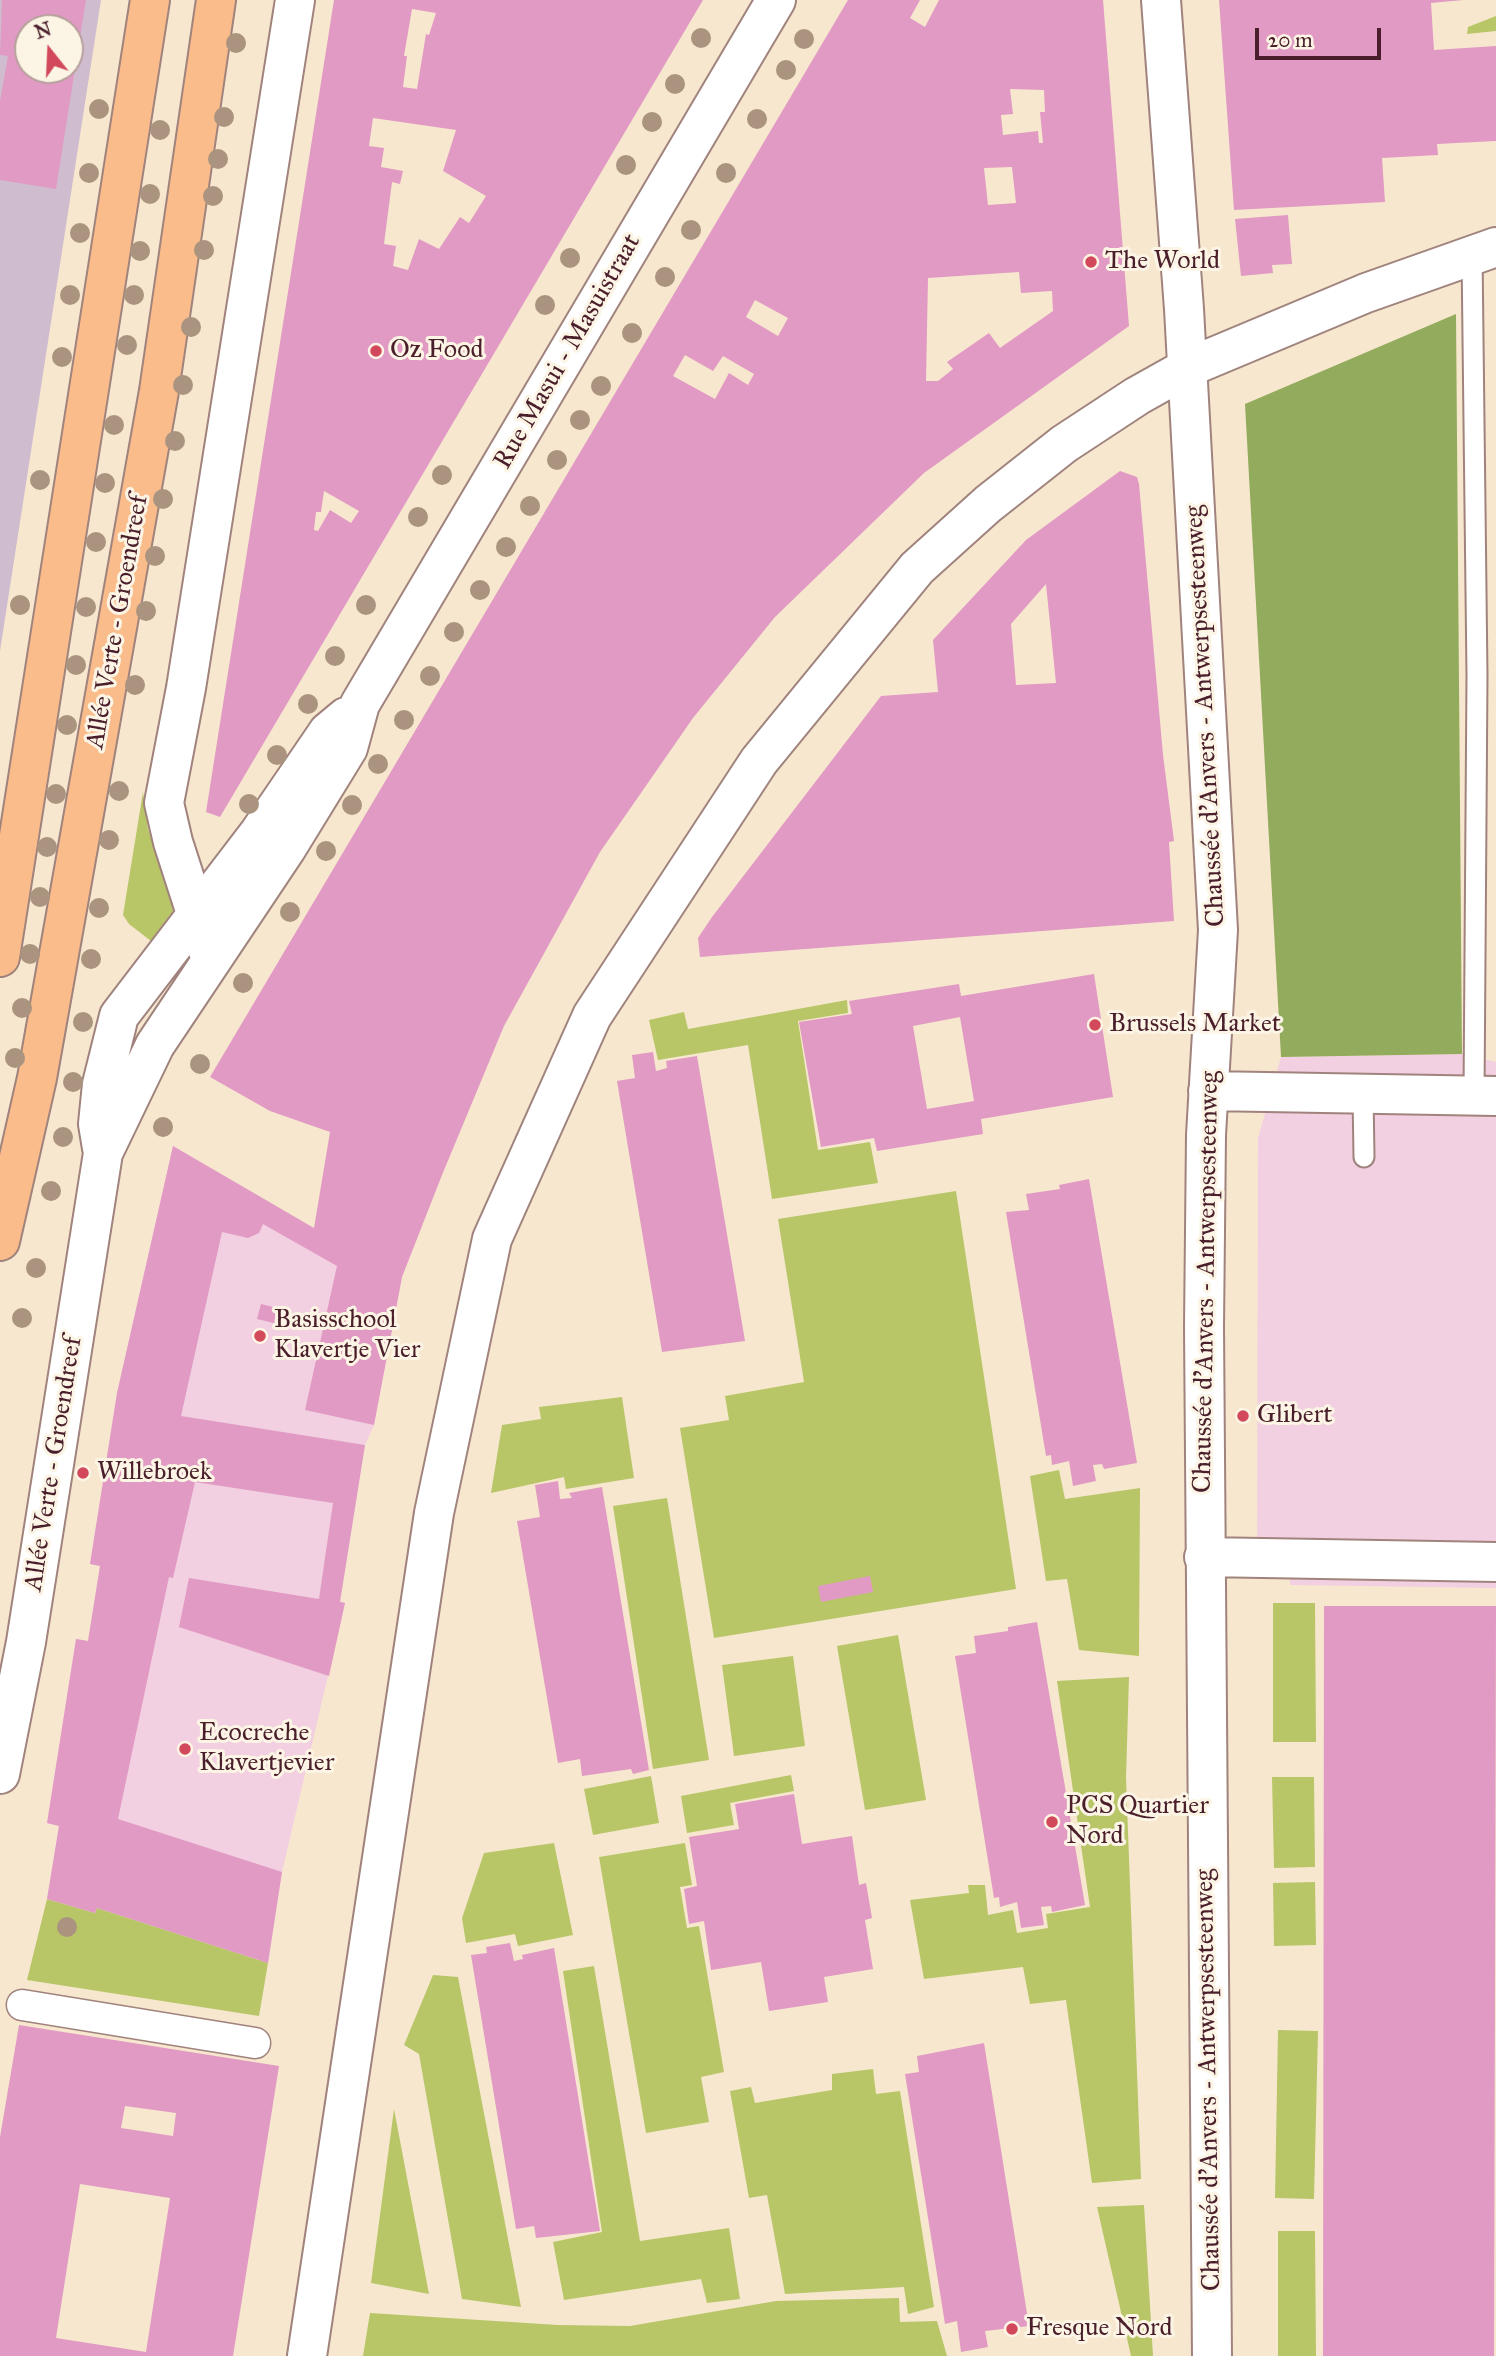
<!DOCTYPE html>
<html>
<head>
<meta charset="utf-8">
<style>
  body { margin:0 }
  #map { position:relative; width:1496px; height:2356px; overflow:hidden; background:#f7e7cf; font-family:"IM FELL Great Primer",serif }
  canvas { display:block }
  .north { position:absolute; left:14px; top:14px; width:70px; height:70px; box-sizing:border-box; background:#fcf5e5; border:2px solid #b59f9b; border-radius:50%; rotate:342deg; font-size:19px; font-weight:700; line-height:28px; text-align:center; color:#4a1f2b }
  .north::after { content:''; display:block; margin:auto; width:24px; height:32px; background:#d1495b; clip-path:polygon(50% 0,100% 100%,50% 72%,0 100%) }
  .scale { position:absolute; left:1255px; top:28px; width:126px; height:32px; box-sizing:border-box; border:4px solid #4a1f2b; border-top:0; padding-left:9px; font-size:21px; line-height:24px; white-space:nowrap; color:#4a1f2b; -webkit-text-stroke:5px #fcf5e5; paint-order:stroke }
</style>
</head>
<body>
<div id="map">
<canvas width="1496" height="2356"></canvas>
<div class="north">N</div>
<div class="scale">20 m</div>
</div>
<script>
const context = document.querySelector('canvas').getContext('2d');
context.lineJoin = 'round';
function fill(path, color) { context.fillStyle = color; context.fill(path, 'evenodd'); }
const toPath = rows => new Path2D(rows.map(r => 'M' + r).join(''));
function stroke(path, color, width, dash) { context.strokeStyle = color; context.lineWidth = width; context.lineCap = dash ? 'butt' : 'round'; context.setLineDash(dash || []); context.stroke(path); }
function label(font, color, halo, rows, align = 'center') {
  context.font = font + ' "IM FELL Great Primer",serif'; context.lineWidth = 6; context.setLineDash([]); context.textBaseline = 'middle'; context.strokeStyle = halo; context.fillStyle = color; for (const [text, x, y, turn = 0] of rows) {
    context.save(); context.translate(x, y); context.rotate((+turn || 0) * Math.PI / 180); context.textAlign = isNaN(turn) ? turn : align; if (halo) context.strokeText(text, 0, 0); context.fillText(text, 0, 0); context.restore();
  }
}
fill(toPath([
  [1462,1054,1496,1062,1496,1588,1290,1585,1290,1576,1257,1578,1258,1138,1281,1057],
  [173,1146,385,1272,402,1277,374,1425,365,1445,340,1601,345,1603,282,1872,268,1963,97,1908,95,1913,47,1899,59,1826,47,1823,76,1639,88,1641,100,1566,90,1564,117,1393]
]), '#f2cfe1');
fill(toPath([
  [0,0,101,0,0,651],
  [28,28,70,28,70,70,28,70]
]), '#cfbdcf');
fill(toPath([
  [1496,16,1496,31,1467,34,1468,27],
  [143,792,148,829,176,907,151,941,129,924,123,915],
  [847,1000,848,1013,798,1021,818,1150,870,1142,878,1183,772,1199,748,1045,658,1060,649,1020,684,1012,688,1029],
  [956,1191,1016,1589,714,1638,680,1428,729,1420,725,1396,804,1382,778,1219],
  [622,1397,634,1478,566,1489,564,1477,491,1493,502,1425,541,1419,539,1407],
  [1059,1470,1065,1499,1140,1488,1139,1656,1079,1650,1067,1579,1046,1581,1030,1476],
  [667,1498,709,1760,653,1769,613,1506],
  [1273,1603,1315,1603,1316,1742,1273,1742],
  [898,1635,926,1800,865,1810,837,1646],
  [793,1656,805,1746,734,1756,722,1665],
  [1129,1677,1126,1778,1141,2179,1092,2183,1066,2000,1030,2004,1023,1967,924,1979,910,1900,969,1893,968,1885,985,1885,988,1915,1013,1910,1017,1933,1048,1928,1046,1914,1090,1907,1057,1681],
  [791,1775,794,1791,730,1803,734,1825,687,1833,681,1796],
  [651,1776,659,1823,593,1835,584,1789],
  [1272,1777,1314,1777,1315,1867,1274,1868],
  [554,1843,573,1935,518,1946,515,1934,466,1943,462,1918,484,1853],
  [685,1843,692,1885,680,1887,687,1928,699,1926,724,2072,701,2077,709,2122,646,2133,599,1857],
  [1315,1882,1316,1945,1274,1946,1273,1883],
  [47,1899,95,1913,97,1908,268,1963,259,2016,27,1980],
  [594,1966,640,2241,729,2228,740,2299,707,2303,701,2279,564,2300,553,2242,602,2232,563,1971],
  [433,1975,458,1977,521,2307,462,2299,419,2054,404,2045],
  [1278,2030,1318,2031,1314,2199,1275,2198],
  [873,2069,876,2094,900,2091,934,2307,908,2314,904,2287,785,2294,767,2195,749,2198,730,2091,751,2087,755,2103,832,2090,832,2074],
  [394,2109,429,2294,371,2283],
  [1144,2205,1153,2356,1131,2356,1097,2207],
  [1278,2231,1315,2231,1316,2356,1278,2356],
  [899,2298,900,2322,937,2321,947,2356,363,2356,370,2313,558,2325,630,2326,776,2301]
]), '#b8c668');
fill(toPath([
  [1456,314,1462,1054,1281,1057,1245,404]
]), '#92ab5c');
fill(toPath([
  [2,0,86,0,56,189,0,180,0,101,8,56,0,55],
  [28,28,70,28,70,70,28,70],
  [334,0,703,0,220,817,206,812],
  [412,9,436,13,429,35,426,34,417,89,403,87,407,56,404,56],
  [373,118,456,130,443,171,486,196,469,223,460,217,439,249,419,239,408,270,393,266,396,246,384,244,392,182,400,184,403,171,381,167,384,148,369,146],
  [324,491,359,511,351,523,330,510,318,531,314,530,316,512,321,512],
  [848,0,920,0,910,18,925,27,939,0,1103,0,1129,326,924,473,775,617,693,718,600,852,504,1026,442,1175,402,1277,374,1425,305,1410,337,1266,263,1224,259,1233,248,1238,222,1232,181,1416,365,1445,340,1602,345,1603,329,1676,179,1627,189,1578,319,1599,333,1503,195,1482,173,1578,169,1577,118,1819,282,1872,268,1963,97,1908,95,1913,47,1899,59,1826,47,1823,76,1639,88,1641,100,1566,90,1564,117,1393,173,1146,314,1228,330,1132,270,1111,210,1077],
  [1010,89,1044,90,1045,112,1040,112,1043,143,1039,143,1038,131,1003,135,1001,115,1013,114],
  [1012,167,1016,203,988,205,984,168],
  [1019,272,1021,293,1052,291,1053,311,1000,348,989,333,947,362,953,369,938,381,926,381,928,278],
  [755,300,788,318,778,336,746,317],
  [685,355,713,371,723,356,754,374,748,385,729,373,715,399,673,376],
  [1219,0,1463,0,1431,3,1434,50,1496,46,1496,141,1437,144,1438,155,1382,158,1385,202,1234,210],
  [1288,215,1292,264,1272,265,1273,273,1241,276,1235,219],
  [1120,471,1137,477,1139,484,1163,755,1174,841,1169,842,1174,921,700,957,698,938,712,917,881,696,938,692,933,640,1026,540],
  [1046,584,1056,683,1016,685,1011,624],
  [1094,974,1113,1097,981,1119,983,1134,877,1151,874,1138,821,1147,799,1022,852,1014,849,1001,959,984,961,996],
  [960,1017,974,1101,927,1109,913,1026],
  [653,1052,656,1071,667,1068,666,1061,697,1056,745,1341,662,1352,617,1081,635,1078,632,1055],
  [1089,1179,1137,1463,1104,1469,1102,1464,1093,1465,1096,1481,1073,1486,1069,1461,1052,1465,1051,1455,1046,1456,1006,1212,1029,1210,1026,1194,1060,1189,1059,1185],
  [261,1304,277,1308,274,1323,257,1319],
  [558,1481,560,1499,572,1498,569,1493,602,1487,649,1770,633,1774,631,1769,582,1776,580,1759,558,1763,517,1521,540,1517,535,1485],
  [870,1576,873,1592,821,1602,818,1586],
  [1324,1606,1496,1606,1494,2356,1323,2356],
  [1037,1622,1085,1905,1052,1912,1051,1906,1041,1907,1044,1925,1021,1928,1017,1902,1000,1907,999,1897,994,1898,955,1656,976,1653,974,1636,1008,1631,1008,1627],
  [794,1794,802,1844,852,1836,859,1885,866,1883,872,1918,865,1920,873,1969,824,1977,828,2002,769,2011,761,1962,711,1970,704,1921,689,1924,684,1889,697,1886,689,1837,739,1829,735,1804],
  [510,1943,514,1961,523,1959,522,1955,554,1948,600,2231,536,2238,534,2226,516,2229,471,1955,487,1953,486,1947],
  [19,2025,279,2066,233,2356,0,2356,0,2137],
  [125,2106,176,2113,173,2136,121,2128],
  [80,2184,170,2198,146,2352,56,2338],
  [984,2043,1029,2326,985,2331,988,2347,961,2352,957,2321,945,2324,905,2074,919,2072,917,2056]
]), '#e19ac3');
const service = toPath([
  [1472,253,1477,676,1474,1095],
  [1363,1094,1364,1157]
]);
const pedestrian = toPath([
  [22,2005,255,2043]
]);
const minor = toPath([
  [1161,0,1184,309,1218,930,1206,1135,1204,1327,1212,2356],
  [211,960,173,842,164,803,186,688,295,0],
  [1208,1091,1496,1096],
  [102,1148,98,1124,102,1084,119,1016,259,833,328,732,346,717],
  [1204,1557,1496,1562],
  [0,1774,26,1642,103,1153,155,1045,286,849,348,748,360,704,776,0],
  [307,2356,434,1513,492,1239,592,1016,759,761,917,568,988,504,1064,444,1137,396,1187,368,1366,293,1496,247]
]);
const primary = toPath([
  [0,957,150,0],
  [0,1241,37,1078,159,391,216,0]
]);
stroke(service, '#a0837d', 23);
stroke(pedestrian, '#a0837d', 33);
stroke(minor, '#a0837d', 42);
stroke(primary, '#a0837d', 42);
stroke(service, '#fff', 19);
stroke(pedestrian, '#fff', 30);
stroke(minor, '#fff', 38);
stroke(primary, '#f9bc8a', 38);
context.fillStyle = '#aa947f';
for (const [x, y] of [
  [701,38],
  [804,39],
  [236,43],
  [786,70],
  [675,84],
  [99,109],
  [224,117],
  [757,119],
  [652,122],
  [160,130],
  [218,159],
  [626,165],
  [89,173],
  [726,173],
  [150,194],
  [213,196],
  [691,230],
  [80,233],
  [204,250],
  [140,251],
  [570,258],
  [665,277],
  [70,295],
  [134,295],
  [545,305],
  [191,327],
  [632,333],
  [127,345],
  [62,357],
  [183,385],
  [601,386],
  [580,420],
  [114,425],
  [175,441],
  [557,460],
  [442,475],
  [40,480],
  [105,483],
  [163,499],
  [530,506],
  [418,517],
  [96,542],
  [506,547],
  [155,556],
  [480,590],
  [20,605],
  [366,605],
  [86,607],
  [146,611],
  [454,632],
  [335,656],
  [76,665],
  [430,676],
  [135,685],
  [308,704],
  [404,720],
  [67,725],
  [277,755],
  [378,764],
  [119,791],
  [56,794],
  [249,804],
  [352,805],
  [109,840],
  [47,847],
  [326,851],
  [40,897],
  [99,908],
  [290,912],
  [30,954],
  [91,959],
  [243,983],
  [22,1008],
  [83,1022],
  [15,1058],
  [200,1064],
  [73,1082],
  [163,1127],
  [63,1137],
  [51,1191],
  [36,1268],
  [22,1318],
  [67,1927]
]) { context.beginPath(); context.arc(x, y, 10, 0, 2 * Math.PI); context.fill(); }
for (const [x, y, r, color] of [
  [1091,262,7,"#d1495b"],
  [376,351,7,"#d1495b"],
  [1095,1025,7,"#d1495b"],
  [260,1336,7,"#d1495b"],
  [1243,1416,7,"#d1495b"],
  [83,1473,7,"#d1495b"],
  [185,1749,7,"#d1495b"],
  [1052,1822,7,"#d1495b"],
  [1012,2329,7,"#d1495b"]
]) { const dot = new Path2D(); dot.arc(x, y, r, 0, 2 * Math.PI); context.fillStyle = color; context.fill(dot); stroke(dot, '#fcf5e5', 2.5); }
label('26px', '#4a1f2b', '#fcf5e5', [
  ["The World",1105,262],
  ["Oz Food",390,351],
  ["Brussels Market",1109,1025],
  ["Basisschool",274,1321],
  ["Klavertje Vier",274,1351],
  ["Glibert",1257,1416],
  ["Willebroek",97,1473],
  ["Ecocreche",199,1734],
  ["Klavertjevier",199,1764],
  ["PCS Quartier",1066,1807],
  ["Nord",1066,1837],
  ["Fresque Nord",1026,2329]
], 'left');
label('26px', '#4a1f2b', '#fcf5e5', [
  ["Rue Masui - Masuistraat",568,352,-60],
  ["Allée Verte - Groendreef",118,622,-80],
  ["Chaussée d'Anvers - Antwerpsesteenweg",1206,716,-93],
  ["Chaussée d'Anvers - Antwerpsesteenweg",1207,1282,-89],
  ["Allée Verte - Groendreef",54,1464,-81],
  ["Chaussée d'Anvers - Antwerpsesteenweg",1209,2080,-91]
]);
</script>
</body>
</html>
